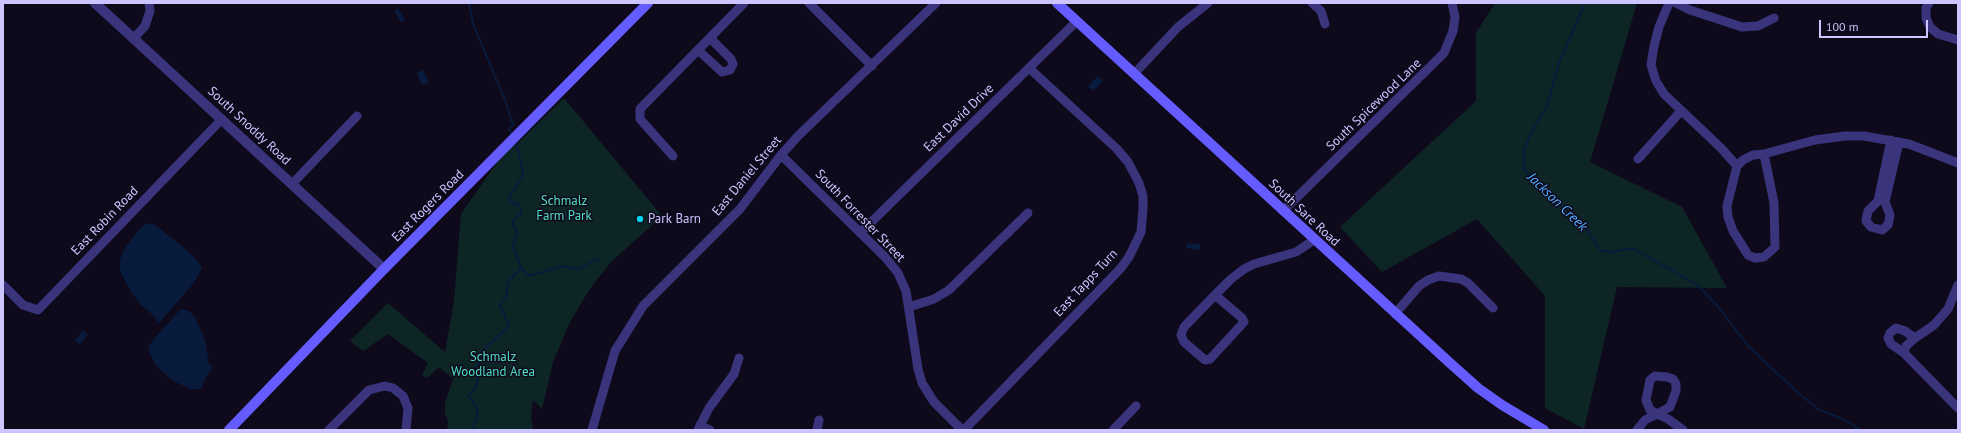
<!DOCTYPE html>
<html>
<head>
<meta charset="utf-8">
<style>
  body { margin:0 }
  #map { position:relative; width:1961px; height:433px; overflow:hidden; background:#0e0a1c; font-family:"PT Sans",sans-serif }
  canvas { display:block }
  .frame { position:absolute; inset:0; border:4px solid #cdc5ff; pointer-events:none }
  .scale { position:absolute; left:1819px; top:20px; width:109px; height:18px; box-sizing:border-box; border:2px solid #cdc5ff; border-top:0; padding-left:5px; font-size:12px; line-height:14px; white-space:nowrap; color:#cdc5ff; -webkit-text-stroke:3px #0e0a1c; paint-order:stroke }
</style>
</head>
<body>
<div id="map">
<canvas width="1961" height="433"></canvas>
<div class="frame"></div>
<div class="scale">100 m</div>
</div>
<script>
const context = document.querySelector('canvas').getContext('2d');
context.lineJoin = 'round';
function fill(path, color) { context.fillStyle = color; context.fill(path, 'evenodd'); }
const toPath = rows => new Path2D(rows.map(r => 'M' + r).join(''));
function stroke(path, color, width, dash) { context.strokeStyle = color; context.lineWidth = width; context.lineCap = dash ? 'butt' : 'round'; context.setLineDash(dash || []); context.stroke(path); }
function label(font, color, halo, rows, align = 'center') {
  context.font = font + ' "PT Sans",sans-serif'; context.lineWidth = 3; context.setLineDash([]); context.textBaseline = 'middle'; context.strokeStyle = halo; context.fillStyle = color; for (const [text, x, y, turn = 0] of rows) {
    context.save(); context.translate(x, y); context.rotate((+turn || 0) * Math.PI / 180); context.textAlign = isNaN(turn) ? turn : align; if (halo) context.strokeText(text, 0, 0); context.fillText(text, 0, 0); context.restore();
  }
}
fill(toPath([
  [1495,3,1637,3,1590,162,1682,207,1727,288,1617,287,1584,429,1545,408,1545,296,1477,219,1382,272,1340,227,1476,101,1476,33],
  [564,98,662,216,611,262,589,290,569,324,553,362,542,409,533,400,531,417,533,430,447,430,448,421,445,414,445,403,453,379,439,367,427,378,422,375,428,363,388,334,363,351,350,341,388,303,445,352,454,301,461,214,510,144,515,146]
]), '#0d2625');
fill(toPath([
  [398,8,405,20,401,22,394,11],
  [423,70,429,82,422,85,417,73],
  [1098,76,1103,81,1093,91,1088,86],
  [146,223,155,225,183,247,198,261,202,268,193,284,158,324,155,317,141,305,131,292,120,271,120,260,123,251,136,233],
  [1187,243,1200,244,1200,250,1186,248],
  [181,309,189,311,195,317,205,340,209,364,213,367,205,379,201,389,190,389,172,380,155,365,148,349,152,341],
  [83,330,88,335,80,344,75,340]
]), '#091b3c');
stroke(toPath([
  [469,3,473,24,505,100,513,125,509,128,512,135],
  [1585,3,1559,63,1547,106,1534,127,1524,149,1524,170,1585,227,1601,251,1612,252,1632,248,1696,284,1716,304,1749,347,1795,390,1819,410,1843,419,1861,430],
  [515,143,519,153,523,175,509,198,513,204,518,203,522,212,512,222,517,232,513,246,521,268],
  [472,430,478,413,474,403,468,396,476,387,478,378,472,371,479,364,476,357,509,326,500,305,506,296,509,281,521,268,529,276,563,266,579,269,592,261,599,259]
]), '#091b3c', 2);
stroke(toPath([
  [809,3,872,66],
  [1312,3,1321,11,1325,24],
  [1669,3,1659,27,1654,46,1651,65,1656,81,1664,94,1721,148,1737,166],
  [1676,3,1690,10,1742,27,1758,26,1774,18],
  [1929,3,1926,8,1926,18,1930,27,1938,34,1958,40],
  [134,38,145,26,150,11,149,3],
  [698,50,722,72,730,70,733,64,731,59,710,38],
  [1134,74,1178,27,1208,3],
  [1891,140,1878,201,1868,211,1866,221,1871,227,1882,230,1888,225,1890,215,1885,202,1899,142],
  [1764,154,1774,203,1775,247,1764,257,1755,258,1748,255,1733,231,1728,217,1727,206,1737,166,1743,160,1753,155,1764,154,1815,140,1845,136,1864,136,1909,144,1958,163],
  [781,155,885,257,898,273,906,291,918,369,922,383,934,402,962,430],
  [673,156,640,119,640,109,744,3],
  [1638,159,1681,111],
  [292,184,357,116],
  [1283,211,1444,53,1453,31,1455,17,1452,3],
  [860,233,1076,22],
  [3,285,23,305,38,310,222,119],
  [1215,295,1242,318,1244,322,1210,359,1205,360,1184,342,1181,335,1184,327,1215,295,1231,279,1244,269,1254,264,1296,252,1314,240],
  [909,307,934,299,949,290,1028,213],
  [1395,314,1419,286,1428,280,1439,276,1461,279,1468,283,1493,308],
  [1915,338,1906,346,1904,353,1958,408],
  [1904,353,1891,344,1888,338,1890,333,1896,328,1905,331,1915,338,1934,325,1948,309,1958,285],
  [1655,376,1667,377,1673,379,1676,384,1676,391,1670,407,1657,414,1650,410,1646,400,1650,380,1655,376],
  [700,425,710,430],
  [329,430,369,390,385,386,393,388,403,396,408,408,406,430],
  [592,430,615,351,643,306,740,209,781,155,798,136,936,3],
  [698,430,709,408,734,374,739,358],
  [817,430,819,420],
  [964,430,1121,268,1129,257,1141,232,1143,209,1143,196,1139,183,1128,162,1117,149,1029,68],
  [1113,430,1136,406],
  [1637,430,1645,420,1657,414,1668,419,1683,430]
]), '#39347c', 9);
stroke(toPath([
  [95,3,384,269]
]), '#39347c', 10);
stroke(toPath([
  [1057,3,1450,363,1478,388,1502,405,1544,430],
  [229,430,384,269,648,3]
]), '#655cff', 10);
for (const [x, y, r, color] of [
  [640,219,4,"#00d2f0"]
]) { const dot = new Path2D(); dot.arc(x, y, r, 0, 2 * Math.PI); context.fillStyle = color; context.fill(dot); stroke(dot, '#0e0a1c', 1.5); }
label('13px', '#cdc5ff', '#0e0a1c', [
  ["South Spicewood Lane",1374,105,-44],
  ["East David Drive",959,118,-44],
  ["South Snoddy Road",249,126,43],
  ["East Daniel Street",747,176,-50],
  ["East Rogers Road",428,206,-45],
  ["South Sare Road",1304,213,43],
  ["South Forrester Street",860,216,46],
  ["East Robin Road",105,221,-46],
  ["East Tapps Turn",1086,283,-47]
]);
label('13px', '#50e0c0', '#0e0a1c', [
  ["Schmalz",564,201],
  ["Farm Park",564,216],
  ["Schmalz",493,357],
  ["Woodland Area",493,372]
]);
label('13px', '#cdc5ff', '#0e0a1c', [
  ["Park Barn",648,219]
], 'left');
label('italic 14px', '#53abff', '#0e0a1c', [
  ["Jackson Creek",1557,202,44]
]);
</script>
</body>
</html>
